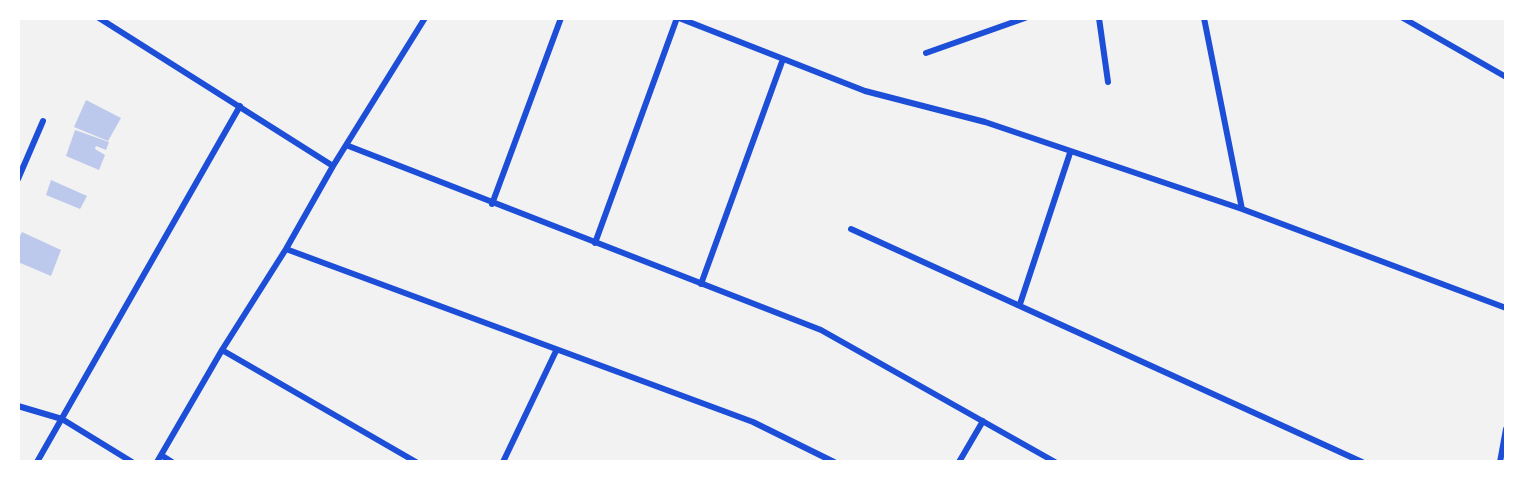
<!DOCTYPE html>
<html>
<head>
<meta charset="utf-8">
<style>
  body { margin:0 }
  #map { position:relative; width:1524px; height:480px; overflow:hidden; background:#f2f2f2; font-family:"Nunito Sans",sans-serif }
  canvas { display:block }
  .frame { position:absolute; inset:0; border:20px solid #fff; pointer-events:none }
</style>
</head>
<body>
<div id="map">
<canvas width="1524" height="480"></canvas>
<div class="frame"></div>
</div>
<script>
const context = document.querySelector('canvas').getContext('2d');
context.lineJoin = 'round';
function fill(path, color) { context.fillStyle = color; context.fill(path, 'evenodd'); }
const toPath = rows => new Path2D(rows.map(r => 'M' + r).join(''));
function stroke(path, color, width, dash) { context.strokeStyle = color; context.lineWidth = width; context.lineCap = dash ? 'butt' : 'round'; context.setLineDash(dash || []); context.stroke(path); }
fill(toPath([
  [86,100,121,118,108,141,74,127],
  [75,130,109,142,106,150,96,146,95,149,105,155,99,170,66,156],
  [51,180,87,196,80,209,46,195],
  [22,232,61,250,51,276,18,262,18,240]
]), '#bdc9ec');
stroke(toPath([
  [99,18,333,166],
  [679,18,865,91,985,122,1242,209,1506,308],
  [1099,18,1108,82],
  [1204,18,1242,209],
  [1403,18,1506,77],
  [926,53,1025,18],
  [346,145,821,330,1055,462],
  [18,179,43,121],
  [492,204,561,18],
  [851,229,1362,462],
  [595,243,677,18],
  [286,249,753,422,834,462],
  [701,284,783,59],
  [1020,304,1070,153],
  [222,350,416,462],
  [18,406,62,419,132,462],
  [161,455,172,462],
  [37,462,240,106],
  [157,462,222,350,286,249,333,166,425,18],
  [503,462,556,351],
  [959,462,983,421],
  [1500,462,1506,429]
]), '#1d4ed8', 6);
</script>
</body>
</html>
